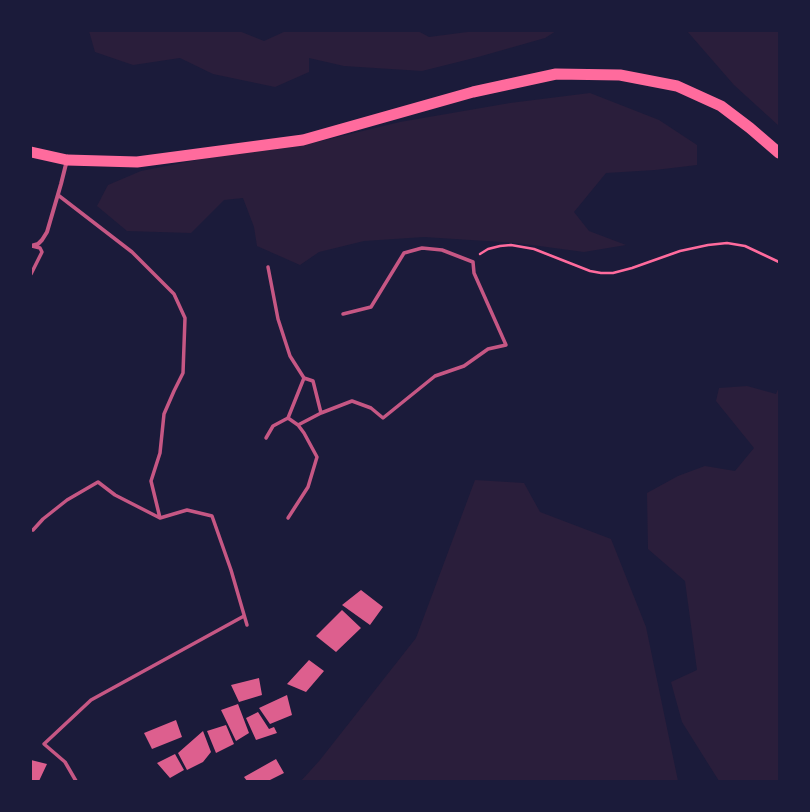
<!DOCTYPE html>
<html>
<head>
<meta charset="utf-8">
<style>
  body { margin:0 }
  #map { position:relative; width:810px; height:812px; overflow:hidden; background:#1b1b3a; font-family:Montserrat,sans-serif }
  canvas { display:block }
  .frame { position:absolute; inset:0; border:32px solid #1b1b3a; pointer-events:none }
</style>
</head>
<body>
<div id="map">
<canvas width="810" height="812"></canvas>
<div class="frame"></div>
</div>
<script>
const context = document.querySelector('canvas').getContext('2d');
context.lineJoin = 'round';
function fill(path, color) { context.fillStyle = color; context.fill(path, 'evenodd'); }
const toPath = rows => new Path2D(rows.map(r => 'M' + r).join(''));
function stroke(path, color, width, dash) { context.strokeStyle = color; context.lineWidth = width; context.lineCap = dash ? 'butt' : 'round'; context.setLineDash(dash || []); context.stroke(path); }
fill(toPath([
  [89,31,239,31,264,41,286,31,418,31,429,37,475,31,556,31,545,38,478,57,422,71,344,66,309,58,309,72,275,87,213,74,180,58,133,65,95,52],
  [687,31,779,31,779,126,734,85],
  [590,93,659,120,697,145,697,165,655,170,606,173,574,212,589,231,626,245,584,252,517,243,424,237,364,241,319,252,300,265,257,246,254,227,243,198,224,200,191,233,127,231,97,206,108,185,141,171,217,156,313,143,400,122,510,103],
  [747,386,776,394,779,387,779,781,719,781,682,722,671,682,697,670,685,581,648,549,647,493,678,476,705,466,735,471,754,448,716,401,719,388],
  [475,480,524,483,540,512,611,539,646,627,678,781,301,781,320,760,416,638]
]), '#2a1e3b');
fill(toPath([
  [361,590,383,607,370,625,342,605],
  [342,610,361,628,336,652,316,636],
  [309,660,324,671,306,692,287,684],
  [259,678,262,695,239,702,231,685],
  [287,695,292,715,270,724,259,708],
  [238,704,249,733,236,741,221,710],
  [258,712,269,729,274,727,277,733,256,740,246,718],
  [176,720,182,737,152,749,144,733],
  [226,725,234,744,216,753,207,731],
  [203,731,211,752,203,762,187,770,178,753],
  [175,754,184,770,170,778,157,763],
  [276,759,284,773,268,781,247,781,244,777],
  [31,760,47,764,39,781,31,781]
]), '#dd5f8e');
stroke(toPath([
  [480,254,488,249,500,246,511,245,534,249,590,271,601,273,613,273,632,268,680,251,708,245,727,243,745,246,779,262]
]), '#ff6b9d', 2.5);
stroke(toPath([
  [58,195,132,252,174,294,185,318,183,373,174,391,164,414,160,453,151,481,160,518],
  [268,267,278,319,290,356,304,378,313,381,321,413],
  [31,274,42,252,40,248,32,246],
  [288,418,304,378],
  [266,438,273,426,288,418,298,425,321,413,352,401,371,408,383,418,435,376,464,366,488,349,506,345,474,273,473,262,442,250,422,248,404,253,371,307,343,314],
  [288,518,308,487,317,457,304,433,298,425],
  [31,530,33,530,43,519,67,500,98,482,115,495,160,518,187,510,212,516,231,570,247,625],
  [76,781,65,762,44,744,91,700,244,616]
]), '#c65784', 3.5);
stroke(toPath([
  [31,246,38,244,42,240,47,232,61,184,67,160]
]), '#c65784', 4);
stroke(toPath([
  [31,152,67,160,137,162,303,140,473,92,556,74,620,75,677,86,721,106,750,128,779,153]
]), '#ff6b9d', 11);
</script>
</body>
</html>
